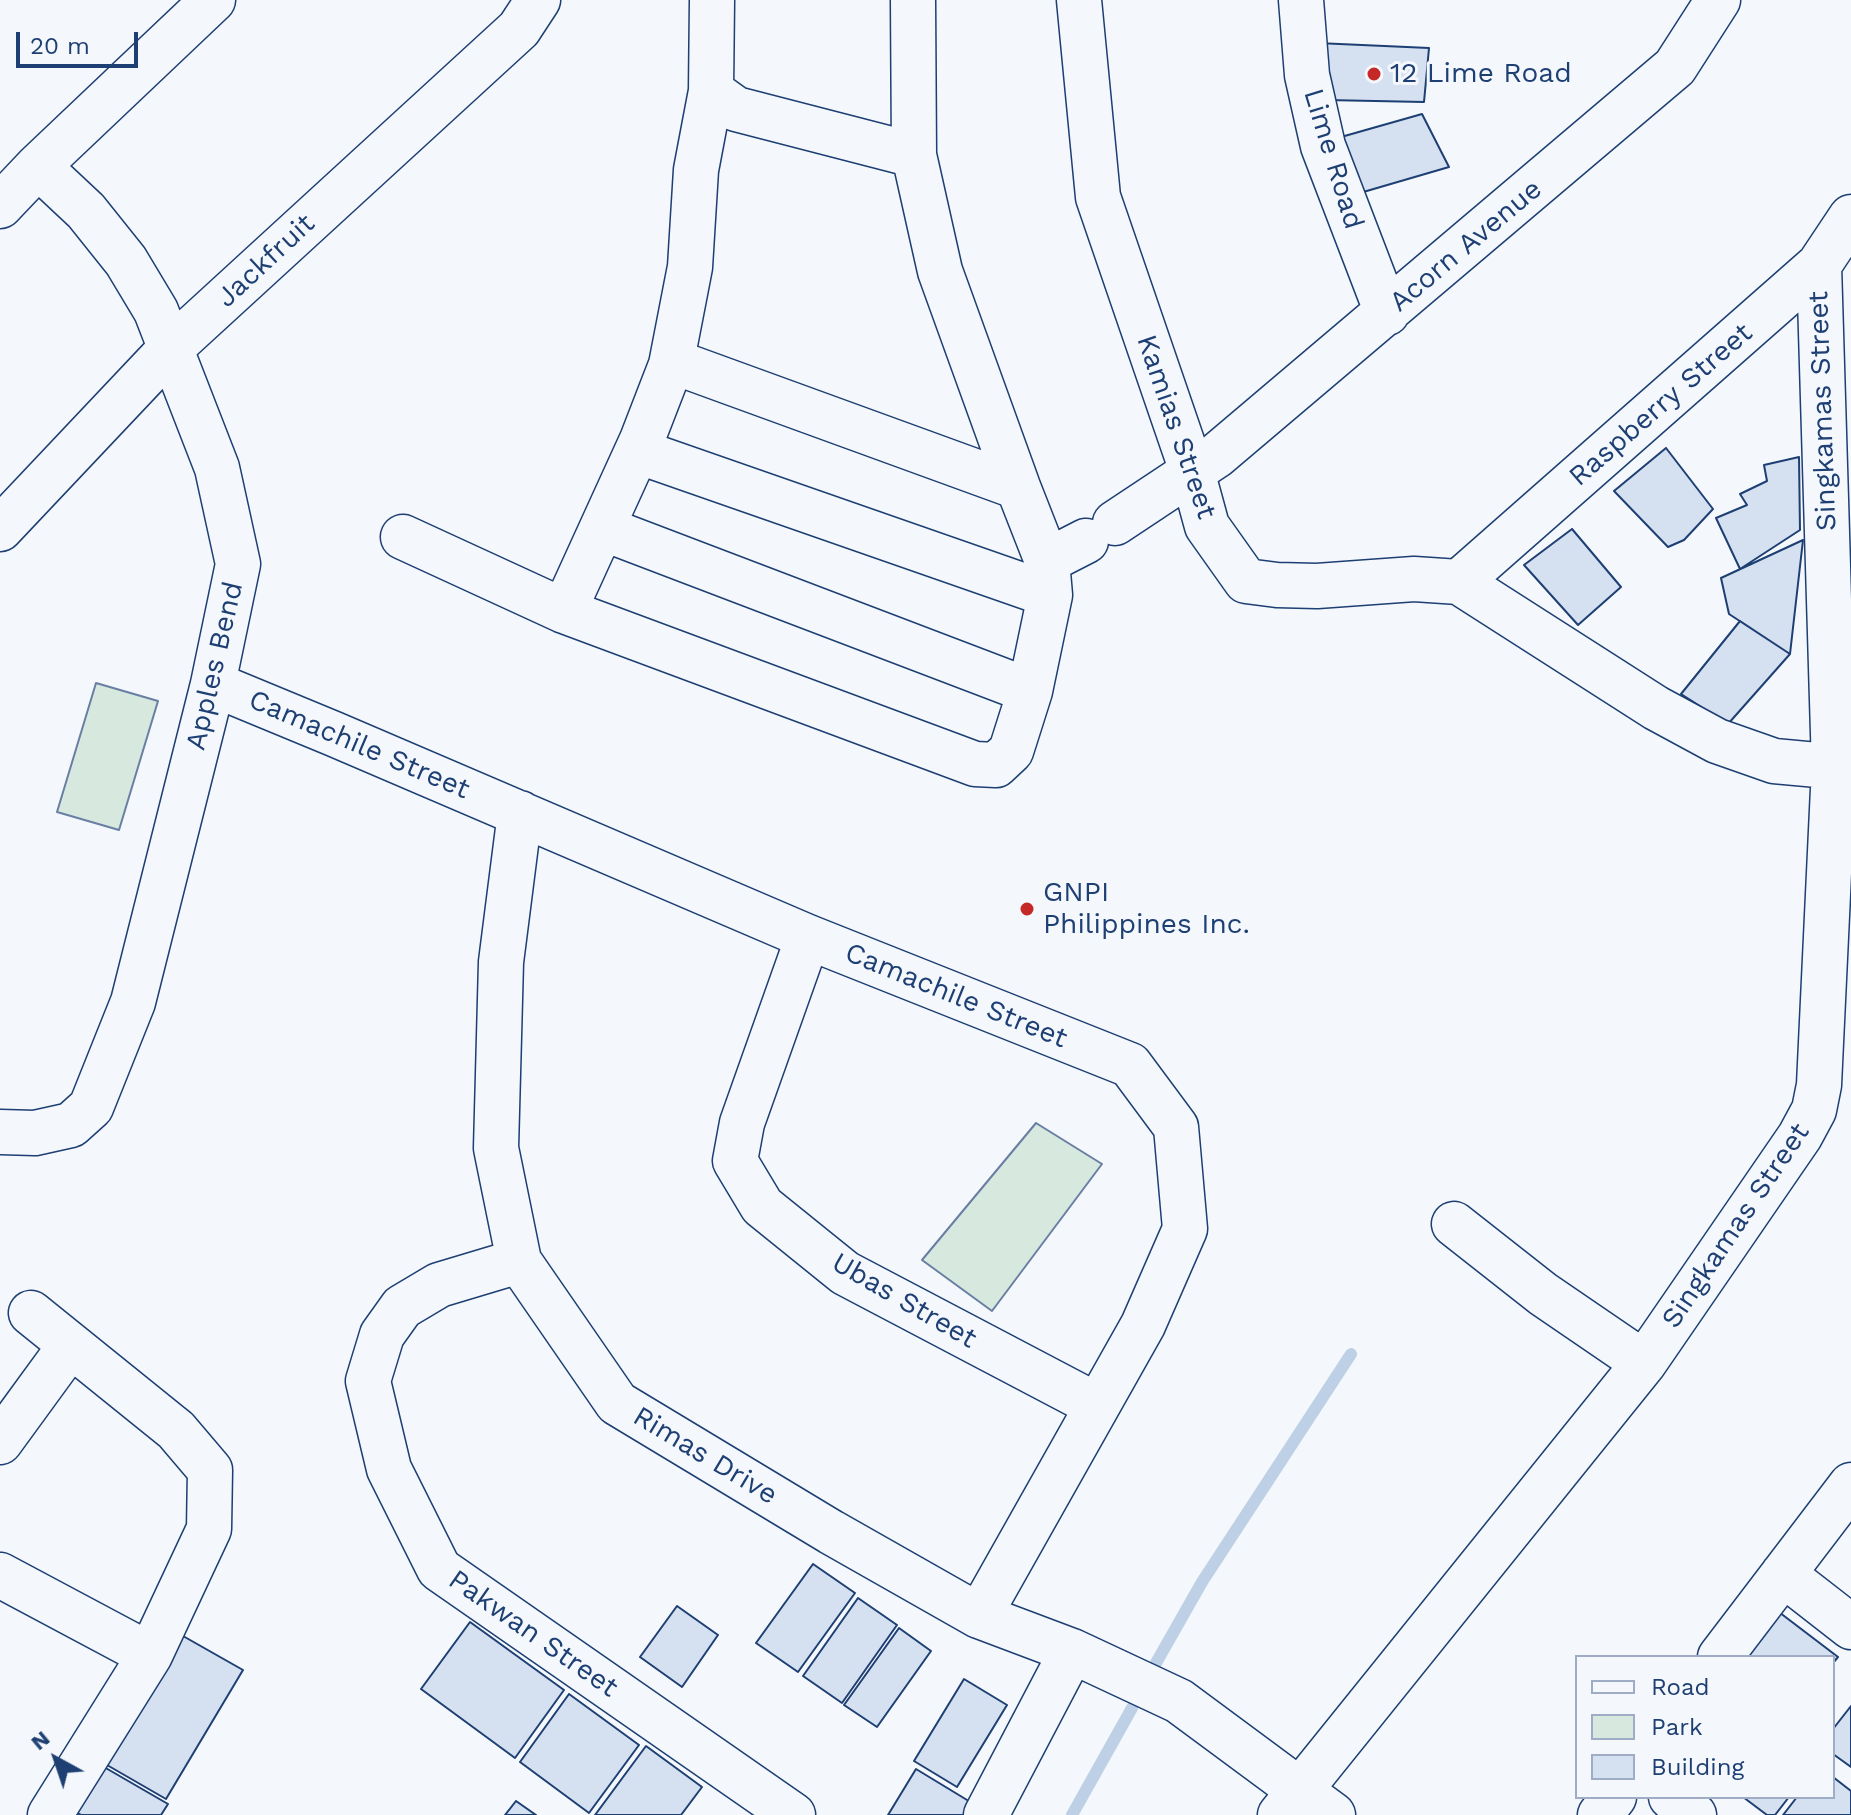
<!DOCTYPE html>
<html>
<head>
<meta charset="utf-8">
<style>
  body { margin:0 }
  #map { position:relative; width:1851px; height:1815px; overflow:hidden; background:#f4f7fb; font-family:"Work Sans",sans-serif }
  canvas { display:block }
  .legend { position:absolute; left:1575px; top:1655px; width:260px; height:144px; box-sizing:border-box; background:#f4f7fb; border:2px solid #9eadc5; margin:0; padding:10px 14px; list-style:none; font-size:24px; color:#1d3f73 }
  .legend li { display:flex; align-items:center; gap:16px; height:40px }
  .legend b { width:40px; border:2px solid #9eadc5 }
  .north { position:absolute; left:16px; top:1719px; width:80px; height:80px; -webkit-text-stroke:6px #f4f7fb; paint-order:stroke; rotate:320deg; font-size:22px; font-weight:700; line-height:32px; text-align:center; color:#1d3f73 }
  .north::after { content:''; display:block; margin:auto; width:28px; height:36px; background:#1d3f73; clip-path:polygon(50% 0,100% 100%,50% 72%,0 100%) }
  .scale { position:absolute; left:16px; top:32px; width:122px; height:36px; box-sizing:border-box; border:4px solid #1d3f73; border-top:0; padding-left:10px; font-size:24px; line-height:28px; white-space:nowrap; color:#1d3f73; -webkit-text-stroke:6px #f4f7fb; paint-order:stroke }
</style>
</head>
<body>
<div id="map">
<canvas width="1851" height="1815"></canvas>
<ul class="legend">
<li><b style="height:10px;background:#f4f7fb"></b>Road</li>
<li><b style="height:22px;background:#d7e8df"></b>Park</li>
<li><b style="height:22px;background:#d5e0f0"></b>Building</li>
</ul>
<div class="north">N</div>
<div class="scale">20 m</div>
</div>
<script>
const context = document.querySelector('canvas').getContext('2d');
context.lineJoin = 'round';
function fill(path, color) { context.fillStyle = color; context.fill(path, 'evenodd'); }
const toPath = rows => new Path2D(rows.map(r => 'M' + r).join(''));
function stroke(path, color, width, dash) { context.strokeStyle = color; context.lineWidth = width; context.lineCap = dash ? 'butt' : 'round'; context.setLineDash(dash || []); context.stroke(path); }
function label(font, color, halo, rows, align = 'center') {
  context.font = font + ' "Work Sans",sans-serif'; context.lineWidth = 6; context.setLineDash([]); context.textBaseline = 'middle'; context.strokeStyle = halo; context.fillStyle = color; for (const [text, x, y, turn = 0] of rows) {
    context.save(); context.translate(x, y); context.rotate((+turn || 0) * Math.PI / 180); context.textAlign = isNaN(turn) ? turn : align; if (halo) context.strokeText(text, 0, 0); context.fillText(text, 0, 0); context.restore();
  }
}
const green = toPath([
  [96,683,158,701,119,830,57,812,96,683],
  [1036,1123,1102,1164,992,1311,922,1260,1036,1123]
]);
fill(green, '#d7e8df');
stroke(green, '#687fa3', 2);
stroke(toPath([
  [1156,1663,1202,1582,1351,1354],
  [1072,1815,1132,1708]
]), '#bed0e5', 12);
const building = toPath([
  [1317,43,1429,48,1424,102,1326,100,1317,43],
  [1422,114,1449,167,1353,195,1334,139,1422,114],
  [1666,448,1713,509,1684,540,1668,547,1614,491,1666,448],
  [1799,457,1800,530,1740,569,1716,518,1747,505,1740,494,1767,481,1764,465,1799,457],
  [1572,529,1621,587,1578,625,1524,565,1572,529],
  [1803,540,1790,654,1729,614,1721,578,1803,540],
  [1740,621,1790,654,1728,724,1681,694,1740,621],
  [813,1564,855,1593,798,1672,756,1643,813,1564],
  [858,1598,897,1625,842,1703,803,1676,858,1598],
  [677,1606,718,1635,682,1687,640,1657,677,1606],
  [1771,1606,1838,1657,1833,1663,1833,1657,1731,1657,1771,1606],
  [470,1622,564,1690,515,1758,421,1689,470,1622],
  [899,1628,931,1651,877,1727,844,1705,899,1628],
  [183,1636,243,1670,166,1799,107,1765,183,1636],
  [964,1679,1007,1705,957,1787,914,1761,964,1679],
  [569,1694,639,1745,589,1813,520,1762,569,1694],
  [1851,1706,1851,1767,1833,1754,1833,1729,1851,1706],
  [646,1746,702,1787,681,1815,595,1815,646,1746],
  [104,1767,168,1804,161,1815,81,1815,77,1813,104,1767],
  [916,1769,972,1803,964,1815,888,1815,916,1769],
  [1833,1777,1851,1791,1851,1815,1783,1815,1797,1797,1833,1797,1833,1777],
  [1743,1797,1789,1797,1775,1815,1767,1815,1743,1797],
  [516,1801,536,1815,505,1815,516,1801]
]);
fill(building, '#d5e0f0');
stroke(building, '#1d3f73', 2);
const minor = toPath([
  [712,0,711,91,736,109,914,155],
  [1079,0,1098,197,1192,471,1207,526,1246,581,1277,585,1317,586,1414,579,1459,582,1656,708,1717,741,1774,761,1851,768],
  [1301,0,1307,75,1323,146,1387,313],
  [0,206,38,166,213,0],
  [671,365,690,267,696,170,711,91],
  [637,451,1050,595],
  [1115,523,1216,456,1675,67,1718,0],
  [602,528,1030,691],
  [0,529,171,348,519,29,538,0],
  [403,537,564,611,975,764,996,765,1011,751,1030,691,1050,595,1047,561,1018,487,940,271,914,155,913,0],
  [1047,561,1086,541],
  [1459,582,1819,265,1851,217],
  [564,611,642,440,671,365,691,368,1018,487],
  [213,684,334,734,808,937,1130,1065,1176,1127,1185,1229,1143,1325,979,1616],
  [520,813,501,962,496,1148,519,1261,617,1403,831,1532,979,1616,1072,1651,1179,1701,1333,1815],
  [808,937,742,1123,735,1161,762,1206,845,1273,1096,1405],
  [0,1132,35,1133,71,1125,91,1107,133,1002,213,684,238,564,217,468,156,311,126,261,86,211,38,166],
  [1454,1224,1543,1294,1644,1363],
  [519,1261,439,1285,402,1307,382,1335,368,1381,389,1469,439,1569,793,1815],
  [31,1313,176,1430,210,1470,209,1529,150,1655,50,1815],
  [0,1442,70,1346],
  [1783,1574,1851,1627],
  [0,1575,150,1655],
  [1720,1657,1851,1485],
  [1671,1797,1694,1815],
  [986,1815,1072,1651],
  [1280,1815,1644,1363,1800,1136,1814,1110,1819,1085,1834,767,1819,265],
  [1600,1815,1614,1797]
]);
stroke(minor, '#1d3f73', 47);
stroke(minor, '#f4f7fb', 44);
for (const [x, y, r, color] of [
  [1374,74,8,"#c62828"],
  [1027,909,8,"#c62828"]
]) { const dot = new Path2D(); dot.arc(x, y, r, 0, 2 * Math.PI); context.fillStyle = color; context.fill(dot); stroke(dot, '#f4f7fb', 3); }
label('28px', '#1d3f73', '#f4f7fb', [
  ["12 Lime Road",1390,74],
  ["GNPI",1043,893],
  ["Philippines Inc.",1043,925]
], 'left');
label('28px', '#1d3f73', '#f4f7fb', [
  ["Lime Road",1333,159,73],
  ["Acorn Avenue",1466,246,-40],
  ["Jackfruit",266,261,-43],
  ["Raspberry Street",1661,405,-41],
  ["Singkamas Street",1823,411,-92],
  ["Kamias Street",1176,427,71],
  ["Apples Bend",215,666,-77],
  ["Camachile Street",359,745,23],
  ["Camachile Street",956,996,22],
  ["Singkamas Street",1736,1226,-56],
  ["Ubas Street",904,1301,30],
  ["Rimas Drive",705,1456,31],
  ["Pakwan Street",533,1634,35]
]);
</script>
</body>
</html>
